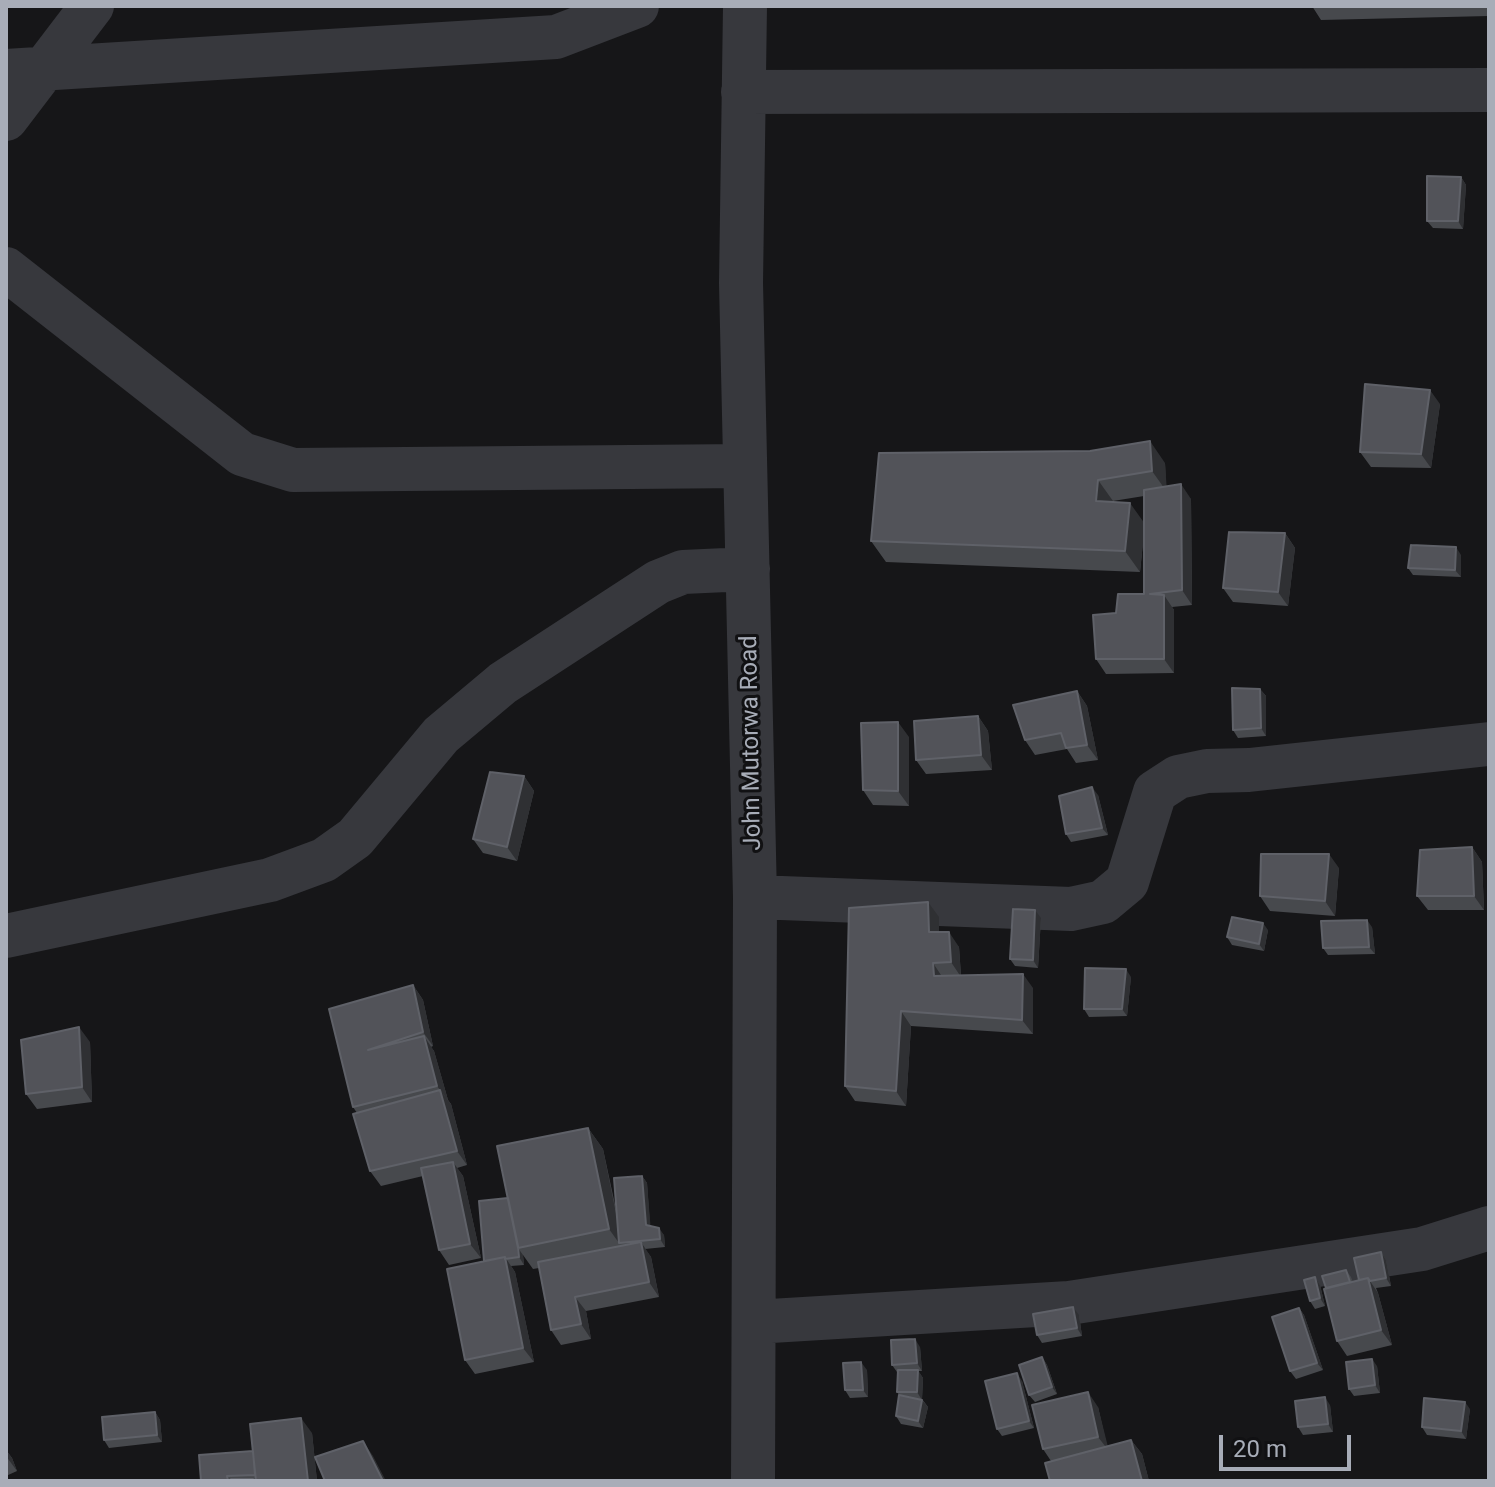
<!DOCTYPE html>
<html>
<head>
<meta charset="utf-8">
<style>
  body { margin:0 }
  #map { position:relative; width:1495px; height:1487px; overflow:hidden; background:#161618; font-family:Roboto,sans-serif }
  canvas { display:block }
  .frame { position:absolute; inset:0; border:8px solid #a8adb8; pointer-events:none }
  .scale { position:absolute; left:1219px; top:1435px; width:132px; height:36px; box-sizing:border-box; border:4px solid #a8adb8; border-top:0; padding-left:10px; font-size:24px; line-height:28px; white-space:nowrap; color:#a8adb8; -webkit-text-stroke:6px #111113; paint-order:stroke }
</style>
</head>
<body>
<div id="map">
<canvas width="1495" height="1487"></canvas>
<div class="frame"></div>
<div class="scale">20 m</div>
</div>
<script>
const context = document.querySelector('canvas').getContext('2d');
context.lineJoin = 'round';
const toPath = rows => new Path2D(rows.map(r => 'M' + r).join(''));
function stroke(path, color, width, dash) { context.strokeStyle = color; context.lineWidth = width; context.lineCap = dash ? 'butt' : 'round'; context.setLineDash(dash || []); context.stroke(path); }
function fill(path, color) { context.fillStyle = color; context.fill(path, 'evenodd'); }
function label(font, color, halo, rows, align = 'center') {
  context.font = font + ' Roboto,sans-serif'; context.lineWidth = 6; context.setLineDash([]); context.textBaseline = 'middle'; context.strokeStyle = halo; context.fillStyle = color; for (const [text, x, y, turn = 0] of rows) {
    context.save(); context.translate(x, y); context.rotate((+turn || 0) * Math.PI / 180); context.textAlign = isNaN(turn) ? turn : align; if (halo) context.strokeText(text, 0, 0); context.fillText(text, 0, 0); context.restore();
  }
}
stroke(toPath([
  [745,6,741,283,755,897,753,1481],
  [6,71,556,37,637,6],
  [743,92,1489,90],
  [6,119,92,6],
  [6,269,242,454,293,470,744,466],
  [755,897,1071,909,1103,902,1127,882,1155,792,1178,777,1207,771,1249,770,1489,744],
  [6,936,270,880,324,860,355,838,441,735,503,683,658,582,683,572,748,569],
  [754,1322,1069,1303,1422,1249,1489,1228]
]), '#37383d', 44);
fill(toPath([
  [1312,6,1489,6,1489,16,1321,20],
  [1461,177,1466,185,1463,229,1433,228,1427,221],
  [1440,404,1431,468,1371,467,1360,452],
  [879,453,1165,463,1166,486,1191,499,1192,605,1172,607,1174,610,1174,673,1106,674,1096,659,1116,613,1144,594,1144,532,1140,572,886,562,871,541],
  [1144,496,1144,523,1113,502,1113,501],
  [1285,533,1295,548,1288,606,1233,602,1223,588],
  [1461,555,1461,577,1413,575,1408,568],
  [1260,689,1266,696,1266,736,1238,738,1233,730],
  [1077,691,1087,706,1098,760,1076,763,1067,749,1035,755,1025,740],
  [978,716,988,731,992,770,926,774,916,760],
  [909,737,909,806,873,805,863,790],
  [524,776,534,791,517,861,483,853,473,839],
  [1098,795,1108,835,1071,842,1066,834],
  [1472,847,1482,862,1484,910,1428,910,1417,896],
  [1339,868,1335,916,1270,911,1260,896],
  [939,917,939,932,959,947,961,975,1033,988,1033,1034,911,1026,906,1106,855,1101,845,1086],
  [1041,918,1038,968,1015,966,1010,959],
  [1372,927,1375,954,1328,955,1323,948],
  [1268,930,1264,951,1232,945,1227,937],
  [1131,977,1127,1016,1089,1017,1084,1009],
  [413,985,423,1000,433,1046,431,1047,434,1051,448,1100,451,1104,467,1165,457,1168,463,1176,481,1258,449,1265,439,1250,423,1176,381,1186,370,1171,357,1113,353,1107],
  [90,1042,92,1102,37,1109,26,1094],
  [588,1128,603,1149,617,1214,642,1176,647,1183,650,1226,664,1235,665,1247,645,1249,651,1257,659,1297,586,1311,591,1339,561,1345,551,1330,539,1268,533,1269,523,1255,524,1265,511,1266,515,1272,534,1362,475,1374,465,1360,485,1261,508,1198],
  [1381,1252,1386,1260,1391,1286,1376,1288,1378,1293,1392,1345,1347,1356,1337,1341,1326,1288,1346,1270,1351,1277,1353,1282,1359,1280],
  [1315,1277,1320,1285,1325,1306,1315,1309,1310,1301],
  [1299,1308,1304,1315,1323,1370,1296,1379,1290,1371],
  [1079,1315,1082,1336,1042,1343,1037,1335],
  [920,1347,922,1371,918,1371,923,1378,922,1399,928,1407,923,1428,901,1424,896,1416,899,1395,897,1392,897,1372,892,1365],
  [1042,1357,1047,1365,1057,1394,1035,1402,1029,1395],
  [1377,1366,1380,1393,1354,1396,1349,1389],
  [867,1370,868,1397,850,1398,845,1390],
  [1022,1381,1034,1428,1002,1436,997,1429],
  [1330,1405,1333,1432,1303,1435,1298,1427],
  [1098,1407,1107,1446,1131,1440,1142,1454,1149,1481,1050,1481,1051,1461,1043,1449],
  [1470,1409,1466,1439,1427,1435,1422,1427],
  [155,1412,160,1420,162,1442,109,1448,104,1440],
  [312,1433,317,1481,201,1481],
  [6,1450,12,1458,17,1471,6,1476]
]), '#47494d');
fill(toPath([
  [1461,177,1466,185,1463,229,1458,221],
  [1430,390,1440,404,1431,468,1421,454],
  [1150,441,1165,463,1167,492,1152,471],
  [1098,480,1113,501,1111,522,1096,501],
  [1181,484,1191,499,1192,605,1182,590],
  [1130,503,1145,524,1140,572,1125,551],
  [1285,533,1295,548,1288,606,1278,592],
  [1456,547,1461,555,1461,577,1455,570],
  [1164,595,1174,610,1174,673,1164,659],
  [1260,689,1266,696,1266,736,1261,728],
  [1077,691,1087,706,1098,760,1087,745],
  [978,716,988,731,992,770,981,755],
  [898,722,909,737,909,806,898,791],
  [524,776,534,791,517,861,507,847],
  [1092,787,1098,795,1108,835,1102,828],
  [1472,847,1482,862,1484,910,1474,896],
  [1329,854,1339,868,1335,916,1325,901],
  [928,902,939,917,939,947,929,932],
  [1035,910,1041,918,1038,968,1033,960],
  [1367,920,1372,927,1375,954,1369,947],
  [1263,923,1268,930,1264,951,1259,944],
  [949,932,959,947,961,977,951,962],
  [933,963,943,978,934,976],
  [1126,969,1131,977,1127,1016,1122,1009],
  [1023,974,1033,988,1033,1034,1022,1020],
  [413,985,423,1000,433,1046,423,1032],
  [901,1011,911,1026,906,1106,896,1091],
  [79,1027,90,1042,92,1102,82,1087],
  [424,1036,434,1051,448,1100,437,1086],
  [440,1090,451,1104,467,1165,457,1151],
  [588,1128,603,1149,622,1243,619,1243,609,1229],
  [453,1162,463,1176,481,1258,470,1244],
  [642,1176,647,1183,651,1232,646,1225],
  [659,1228,664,1235,665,1247,660,1239],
  [641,1242,651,1257,659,1297,649,1282],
  [518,1248,523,1255,524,1265,519,1257],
  [1381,1252,1386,1260,1391,1286,1386,1278],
  [505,1257,515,1272,534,1362,523,1348],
  [1315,1277,1320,1285,1325,1306,1320,1298],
  [1368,1278,1378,1293,1392,1345,1381,1330],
  [575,1297,586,1311,591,1339,581,1324],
  [1073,1307,1079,1315,1082,1336,1077,1328],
  [1299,1308,1304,1315,1323,1370,1317,1363],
  [915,1339,920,1347,922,1371,917,1363],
  [1042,1357,1047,1365,1057,1394,1052,1387],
  [1372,1359,1377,1366,1380,1393,1375,1385],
  [861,1362,867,1370,868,1397,863,1390],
  [918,1370,923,1378,922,1400,917,1392],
  [1017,1373,1022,1381,1034,1428,1029,1421],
  [1088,1392,1098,1407,1109,1451,1098,1437],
  [1325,1397,1330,1405,1333,1432,1328,1424],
  [922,1400,928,1407,923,1428,918,1421],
  [1465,1402,1470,1409,1466,1439,1461,1431],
  [155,1412,160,1420,162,1442,157,1435],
  [301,1418,312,1433,317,1481,308,1481],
  [1131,1440,1142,1454,1149,1481,1142,1481],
  [363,1441,373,1456,386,1481,383,1481],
  [6,1450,12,1458,17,1471,6,1456]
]), '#2f3033');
const building = toPath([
  [1427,176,1461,177,1458,221,1427,221,1427,176],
  [1365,384,1430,390,1421,454,1360,452,1365,384],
  [1150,441,1152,471,1098,480,1096,501,1130,503,1125,551,871,541,879,453,1090,451,1150,441],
  [1181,484,1182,590,1150,594,1164,595,1164,659,1096,659,1093,615,1116,613,1118,594,1144,594,1144,490,1181,484],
  [1229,532,1285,533,1278,592,1223,588,1229,532],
  [1411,545,1456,547,1455,570,1408,568,1411,545],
  [1232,688,1260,689,1261,728,1233,730,1232,688],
  [1077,691,1087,745,1066,748,1061,733,1025,740,1013,705,1077,691],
  [978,716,981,755,916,760,914,721,978,716],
  [898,722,898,791,863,790,861,723,898,722],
  [490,772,524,776,507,847,473,839,490,772],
  [1092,787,1102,828,1066,834,1059,796,1092,787],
  [1472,847,1474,896,1417,896,1420,850,1472,847],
  [1261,854,1329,854,1325,901,1260,896,1261,854],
  [928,902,929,932,949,932,951,962,933,963,934,976,1023,974,1022,1020,901,1011,896,1091,845,1086,849,908,928,902],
  [1013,909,1035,910,1033,960,1010,959,1013,909],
  [1232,917,1263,923,1259,944,1227,937,1232,917],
  [1367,920,1369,947,1323,948,1321,921,1367,920],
  [1085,968,1126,969,1122,1009,1084,1009,1085,968],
  [413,985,423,1032,368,1050,424,1036,437,1086,353,1107,329,1009,413,985],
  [79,1027,82,1087,26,1094,21,1040,79,1027],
  [440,1090,457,1151,370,1171,353,1114,440,1090],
  [588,1128,609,1229,518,1248,497,1146,588,1128],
  [453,1162,470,1244,439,1250,421,1168,453,1162],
  [642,1176,646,1225,659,1228,660,1239,619,1243,614,1178,642,1176],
  [508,1198,518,1246,519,1257,505,1259,505,1257,484,1261,479,1201,508,1198],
  [641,1242,649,1282,575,1297,581,1324,551,1330,538,1262,641,1242],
  [1381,1252,1386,1278,1370,1281,1368,1278,1359,1280,1354,1258,1381,1252],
  [505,1257,523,1348,465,1360,447,1269,505,1257],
  [1346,1270,1350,1282,1326,1288,1322,1276,1346,1270],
  [1315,1277,1320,1298,1310,1301,1304,1280,1315,1277],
  [1368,1278,1381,1330,1337,1341,1324,1289,1368,1278],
  [1073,1307,1077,1328,1037,1335,1033,1314,1073,1307],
  [1299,1308,1317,1363,1290,1371,1272,1317,1299,1308],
  [915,1339,917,1363,892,1365,891,1340,915,1339],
  [1042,1357,1052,1387,1029,1395,1019,1365,1042,1357],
  [1372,1359,1375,1385,1349,1389,1346,1362,1372,1359],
  [861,1362,863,1390,845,1390,843,1363,861,1362],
  [898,1370,918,1370,917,1392,897,1392,898,1370],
  [1017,1373,1029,1421,997,1429,985,1381,1017,1373],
  [1088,1392,1098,1437,1043,1449,1032,1405,1088,1392],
  [899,1395,922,1400,918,1421,896,1416,899,1395],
  [1325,1397,1328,1424,1298,1427,1295,1401,1325,1397],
  [1424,1398,1465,1402,1461,1431,1422,1427,1424,1398],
  [155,1412,157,1435,104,1440,102,1417,155,1412],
  [301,1418,308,1481,256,1481,250,1424,301,1418],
  [1131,1440,1142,1481,1050,1481,1045,1463,1131,1440],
  [363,1441,383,1481,325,1481,315,1457,363,1441],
  [253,1451,255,1475,227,1476,228,1481,201,1481,199,1455,253,1451],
  [231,1479,253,1479,254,1481,231,1481,231,1479]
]);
fill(building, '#525359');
stroke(building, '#5f6168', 2);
label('24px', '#a8adb8', '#111113', [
  ["John Mutorwa Road",752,743,-91]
]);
</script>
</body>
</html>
